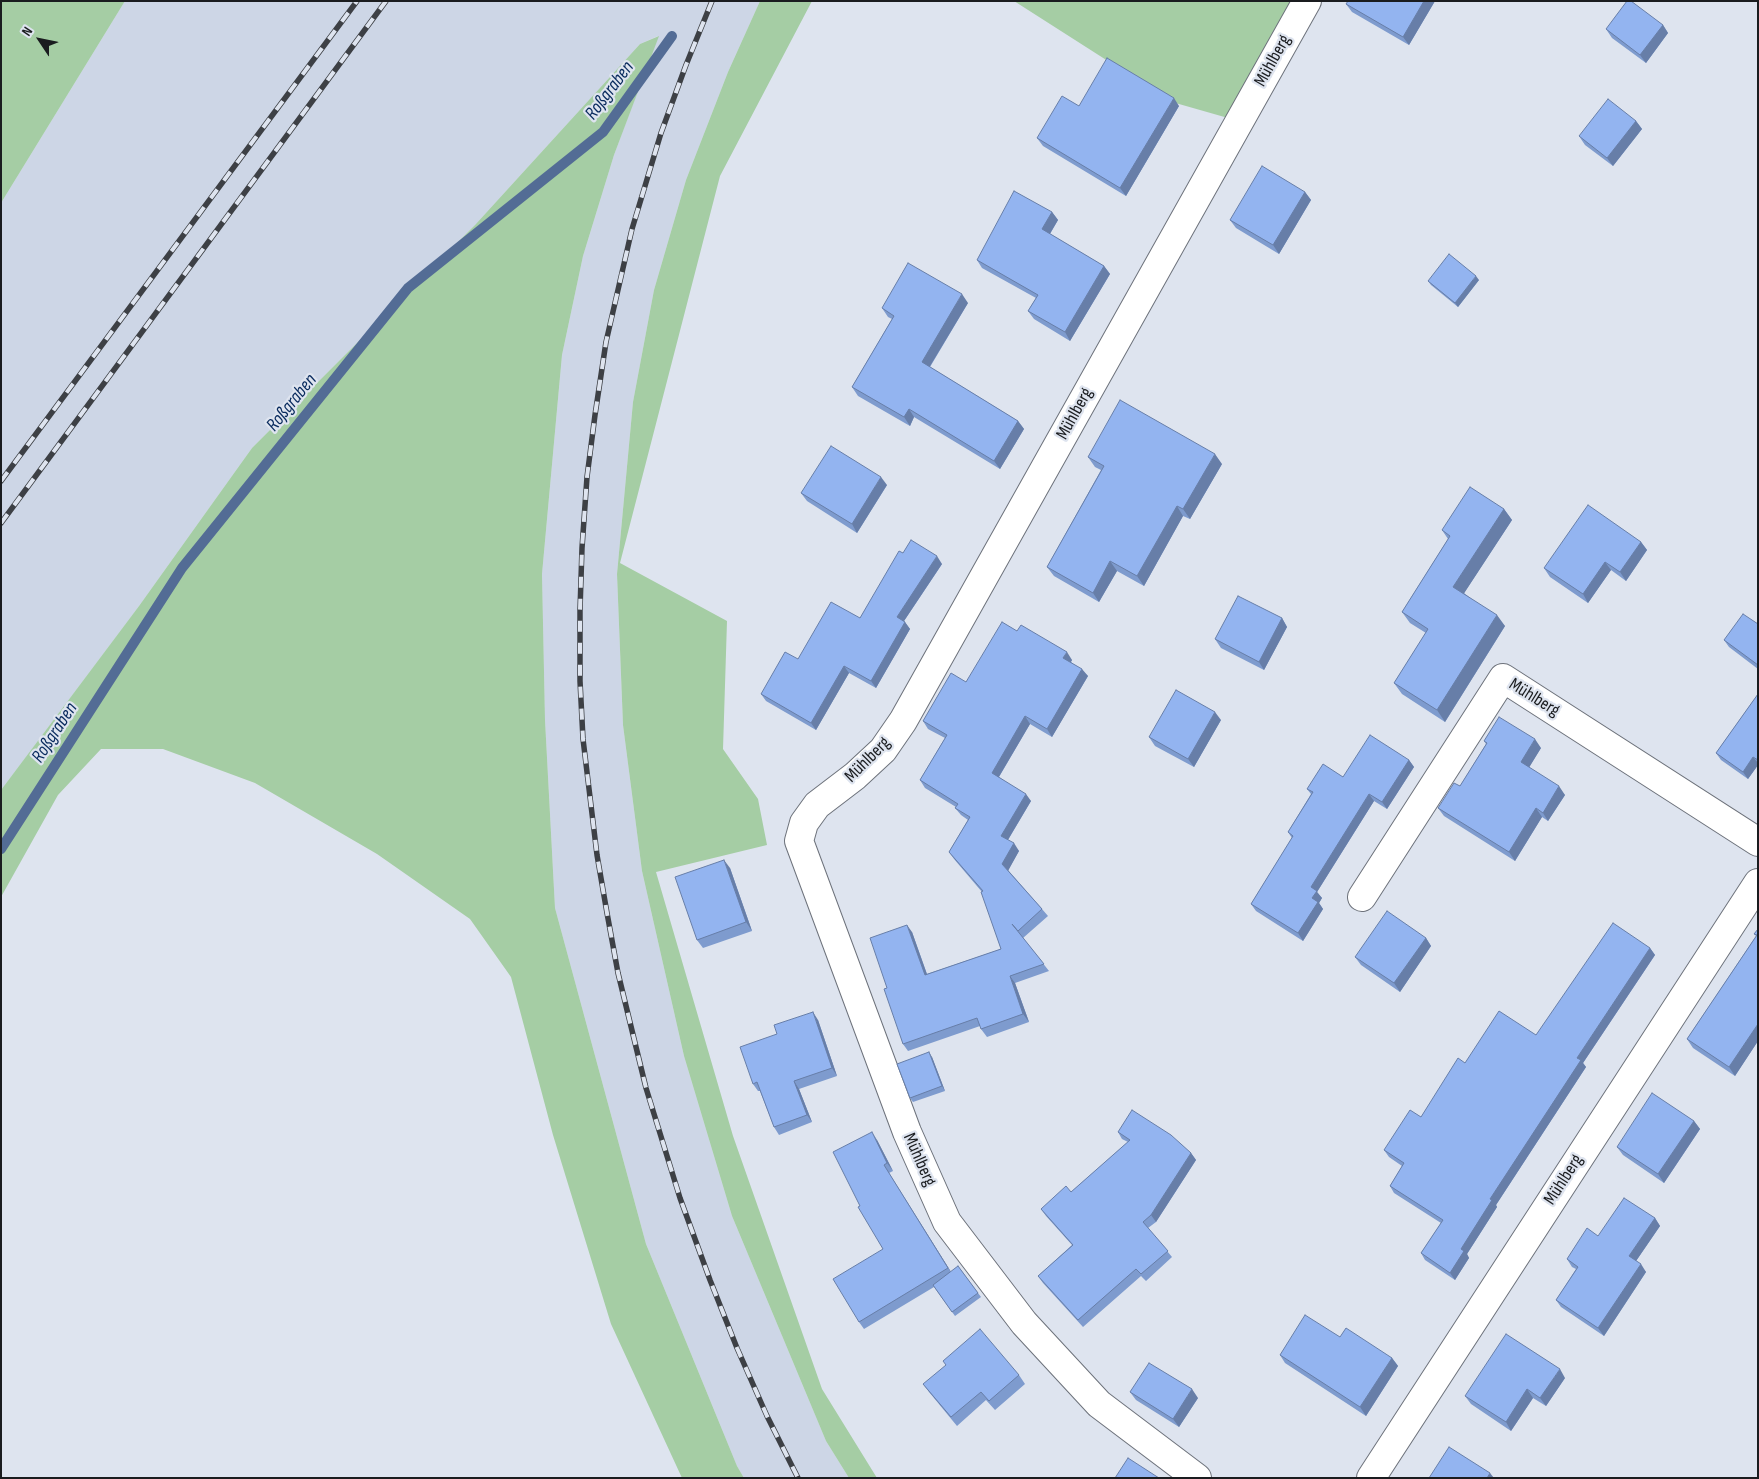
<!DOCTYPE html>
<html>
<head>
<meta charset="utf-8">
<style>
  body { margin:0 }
  #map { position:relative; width:1759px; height:1479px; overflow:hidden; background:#dee4ef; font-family:"Sofia Sans Condensed",sans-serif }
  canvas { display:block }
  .frame { position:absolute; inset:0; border:2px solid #1a1c1f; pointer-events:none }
  .north { position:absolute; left:15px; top:15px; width:50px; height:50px; -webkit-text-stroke:4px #dee4ef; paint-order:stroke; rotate:304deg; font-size:14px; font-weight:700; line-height:20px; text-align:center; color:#1a1c1f }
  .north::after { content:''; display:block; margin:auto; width:18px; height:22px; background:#1a1c1f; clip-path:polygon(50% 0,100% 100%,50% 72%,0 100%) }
</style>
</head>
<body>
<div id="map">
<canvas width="1759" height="1479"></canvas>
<div class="frame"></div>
<div class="north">N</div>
</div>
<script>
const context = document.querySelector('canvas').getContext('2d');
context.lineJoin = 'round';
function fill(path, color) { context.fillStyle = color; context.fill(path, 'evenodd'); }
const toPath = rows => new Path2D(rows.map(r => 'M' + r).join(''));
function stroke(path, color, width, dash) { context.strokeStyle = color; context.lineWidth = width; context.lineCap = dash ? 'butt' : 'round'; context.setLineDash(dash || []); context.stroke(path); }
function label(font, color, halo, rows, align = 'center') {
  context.font = font + ' "Sofia Sans Condensed",sans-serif'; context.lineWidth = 4.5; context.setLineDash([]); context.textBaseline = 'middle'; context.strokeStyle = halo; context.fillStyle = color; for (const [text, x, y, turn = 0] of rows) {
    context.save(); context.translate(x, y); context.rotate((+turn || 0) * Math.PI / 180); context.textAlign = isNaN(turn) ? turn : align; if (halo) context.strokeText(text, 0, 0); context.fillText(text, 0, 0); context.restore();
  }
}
fill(toPath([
  [125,1,760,1,728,72,686,180,654,290,633,402,617,574,623,725,642,871,684,1056,732,1216,826,1441,849,1478,744,1478,737,1466,646,1244,555,908,545,720,542,574,562,355,583,256,614,155,658,36,640,44,475,225,252,448,139,606,1,790,1,203]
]), '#cdd6e6');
fill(toPath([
  [1,1,125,1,1,203],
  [760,1,812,1,720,176,620,563,727,621,723,749,758,799,767,845,656,872,733,1136,822,1389,877,1478,849,1478,826,1441,732,1216,684,1056,642,871,623,725,617,574,633,402,654,290,686,180,728,72],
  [1014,1,1300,1,1235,120,1172,102],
  [659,36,614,155,583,256,562,355,542,574,545,720,555,908,646,1244,737,1466,744,1478,682,1478,611,1324,553,1135,511,977,470,919,377,854,255,783,163,749,101,749,58,795,1,897,1,790,139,606,252,448,475,225,640,44]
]), '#a5cda4');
stroke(toPath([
  [1,849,182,568,408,288,603,132,672,36]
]), '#536c95', 10);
const minor = toPath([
  [1362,897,1503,678,1758,842],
  [1197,1478,1099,1404,1024,1323,947,1222,907,1132,799,841,804,823,817,805,855,776,883,750,903,721,1307,1],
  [1371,1478,1758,883]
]);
stroke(minor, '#6d727b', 30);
stroke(minor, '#fff', 28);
const rail = toPath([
  [712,1,686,65,661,133,632,229,606,342,595,415,587,477,582,548,580,610,580,681,583,739,597,855,607,913,618,973,646,1088,680,1198,710,1280,737,1348,767,1416,798,1478],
  [1,481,357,1],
  [1,523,386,1]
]);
stroke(rail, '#3d4045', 5.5);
stroke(rail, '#dee4ef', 4, [11]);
fill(toPath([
  [1435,1,1409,45,1352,12,1346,4],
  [1663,25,1668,33,1646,63,1612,38,1606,29],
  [1079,106,1179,106,1126,196,1043,146,1037,138],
  [1636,121,1642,129,1613,166,1585,145,1579,136],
  [1305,192,1311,200,1279,254,1236,228,1230,220],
  [1052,212,1058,220,1050,234,1104,266,1110,274,1070,341,1034,319,1028,311,1036,298,982,268,977,260],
  [1479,280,1458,307,1431,285,1428,281],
  [968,303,930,367,1018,421,1024,429,1000,469,914,417,910,426,858,396,852,387,892,319,888,317,882,308],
  [1088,457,1222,464,1190,519,1183,516,1144,586,1117,571,1099,602,1054,576,1047,567,1101,470,1095,467],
  [887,485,857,533,807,501,801,493],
  [1504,509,1512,520,1464,593,1505,626,1445,722,1402,694,1394,683,1426,633,1410,623,1402,612,1448,539,1442,530],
  [1641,542,1647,550,1626,581,1611,570,1588,603,1550,577,1544,568],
  [903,553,942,564,904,621,910,629,876,688,849,673,816,730,766,701,761,694,798,659,860,618],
  [1282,618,1287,627,1264,670,1221,648,1215,639],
  [1758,624,1758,669,1729,647,1724,640],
  [1017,631,1072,660,1071,662,1088,676,1052,737,1030,724,999,777,1031,801,1008,840,1019,851,1008,870,1042,909,1048,916,1023,938,1049,971,1015,983,1029,1022,987,1037,981,1029,980,1026,908,1051,903,1044,887,988,912,932,927,974,1001,949,982,892,954,859,949,852,968,820,961,815,955,808,956,807,925,788,920,780,945,738,928,729,923,721,966,682],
  [1758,694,1758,765,1748,779,1721,760,1716,753],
  [1221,720,1194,767,1155,746,1149,737],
  [1484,741,1541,748,1529,767,1565,795,1548,821,1542,817,1515,861,1444,816,1438,808,1460,786,1486,744],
  [1409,760,1414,767,1387,809,1374,801,1317,892,1322,898,1319,903,1323,909,1303,941,1256,911,1251,904,1292,838,1288,832,1311,794,1307,789,1343,777],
  [730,868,752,931,703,948,697,940],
  [1758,929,1758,1041,1735,1076,1693,1048,1687,1039,1756,936,1754,934],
  [1426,938,1431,946,1400,992,1361,965,1355,957],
  [1650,948,1655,955,1583,1063,1586,1067,1496,1205,1497,1207,1467,1254,1469,1258,1455,1280,1425,1260,1421,1253,1441,1223,1394,1193,1390,1186,1402,1166,1389,1157,1384,1150,1421,1117,1465,1063,1536,1035],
  [818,1020,837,1076,799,1089,812,1122,779,1135,774,1127,760,1091,758,1091,753,1084],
  [932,1057,945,1091,913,1102,910,1098],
  [1694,1121,1700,1129,1664,1183,1623,1155,1617,1147],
  [1118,1132,1191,1153,1196,1160,1156,1222,1148,1228,1172,1257,1146,1281,1141,1276,1083,1327,1043,1283,1038,1276,1072,1245,1046,1216,1041,1209,1071,1192,1128,1142,1122,1139],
  [877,1140,893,1171,889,1173,951,1272,958,1266,981,1297,955,1316,934,1287,864,1329,859,1322,883,1249,860,1206],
  [1655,1218,1660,1226,1636,1261,1646,1272,1604,1336,1561,1307,1556,1300,1576,1269,1572,1267,1567,1259,1598,1236],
  [1340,1337,1392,1358,1398,1366,1366,1416,1285,1363,1280,1355],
  [1019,1375,1025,1384,995,1410,986,1400,957,1426,929,1392,923,1384],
  [1565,1378,1546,1406,1533,1398,1511,1431,1471,1404,1465,1396],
  [1130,1392,1198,1398,1179,1427,1136,1400]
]), '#7e9bce');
fill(toPath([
  [1424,1,1435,1,1409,45,1403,37],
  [1663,25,1668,33,1646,63,1640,55],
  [1174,98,1179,106,1126,196,1120,188],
  [1636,121,1642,129,1613,166,1607,158],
  [1305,192,1311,200,1279,254,1273,245],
  [1052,212,1058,220,1048,237,1042,229],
  [1104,266,1110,274,1070,341,1065,332],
  [1476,276,1479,280,1458,307,1455,303],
  [962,294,968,303,927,371,922,362],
  [909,409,914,417,910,426,904,417],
  [1018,421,1024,429,1000,469,994,461],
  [1215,454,1222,464,1190,519,1183,509],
  [881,477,887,485,857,533,852,524],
  [1177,506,1183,516,1144,586,1137,576],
  [1504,509,1512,520,1461,598,1453,587],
  [1641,542,1647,550,1626,581,1620,572],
  [937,556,942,564,902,624,897,617],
  [1110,561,1117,571,1099,602,1093,593],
  [1605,562,1611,570,1588,603,1583,594],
  [1497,615,1505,626,1445,722,1437,710],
  [1282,618,1287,627,1264,670,1259,662],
  [905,622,910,629,876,688,871,681],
  [1067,652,1072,660,1069,665,1063,658],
  [844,666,849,673,816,730,811,723],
  [1082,669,1088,676,1052,737,1047,729],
  [1215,712,1221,720,1194,767,1188,759],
  [1025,716,1030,724,997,780,992,773],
  [1535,739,1541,748,1527,771,1521,762],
  [1753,757,1758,763,1758,765,1748,779,1743,772],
  [1409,760,1414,767,1387,809,1382,802],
  [1559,786,1565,795,1548,821,1543,813],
  [1026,794,1031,801,1006,843,1001,836],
  [1369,794,1374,801,1317,892,1322,898,1319,903,1323,909,1303,941,1298,933,1312,898,1311,887],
  [1536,808,1542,817,1515,861,1509,852],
  [1014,843,1019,851,1008,871,1002,864],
  [724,860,730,868,752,931,746,922],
  [907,925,912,932,930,983,925,975],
  [1426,938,1431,946,1400,992,1394,983],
  [1650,948,1655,955,1583,1063,1586,1067,1496,1205,1497,1207,1467,1254,1469,1258,1455,1280,1450,1273,1461,1249,1490,1199,1577,1058],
  [1010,976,1015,983,1029,1022,1023,1014],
  [813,1012,818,1020,837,1076,832,1068],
  [1758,1024,1758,1041,1735,1076,1729,1067],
  [929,1052,932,1057,945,1091,942,1086],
  [794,1081,799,1089,812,1122,807,1115],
  [1694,1121,1700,1129,1664,1183,1658,1174],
  [872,1132,877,1140,893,1171,887,1163],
  [1191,1153,1196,1160,1156,1222,1151,1215],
  [884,1165,889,1173,953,1275,948,1268],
  [1655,1218,1660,1226,1634,1264,1629,1256],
  [1641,1264,1646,1272,1604,1336,1598,1328],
  [1392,1358,1398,1366,1366,1416,1360,1407],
  [1560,1369,1565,1378,1546,1406,1540,1398],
  [1192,1389,1198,1398,1179,1427,1173,1419],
  [1527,1389,1533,1398,1511,1431,1506,1422],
  [1490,1473,1494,1478,1487,1478]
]), '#677ea8');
const building = toPath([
  [1348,1,1424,1,1403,37,1346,4,1348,1],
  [1627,1,1631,1,1663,25,1640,55,1606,29,1627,1],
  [1107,58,1174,98,1120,188,1037,138,1062,96,1079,106,1107,58],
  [1608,99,1636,121,1607,158,1579,136,1608,99],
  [1262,166,1305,192,1273,245,1230,220,1262,166],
  [1014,191,1052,212,1042,229,1104,266,1065,332,1028,311,1038,295,977,260,1014,191],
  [1449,254,1476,276,1455,303,1428,281,1449,254],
  [908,263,962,294,922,362,1018,421,994,461,909,409,904,417,852,387,894,316,882,308,908,263],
  [1120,400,1215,454,1183,509,1177,506,1137,576,1110,561,1093,593,1047,567,1104,466,1088,457,1120,400],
  [831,446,881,477,852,524,801,493,831,446],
  [1470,487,1504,509,1453,587,1497,615,1437,710,1394,683,1428,629,1402,612,1450,536,1442,530,1470,487],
  [1588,505,1641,542,1620,572,1605,562,1583,594,1544,568,1588,505],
  [911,540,937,556,897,617,905,622,871,681,844,666,811,723,761,694,785,652,798,659,831,602,860,618,899,551,903,553,911,540],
  [1238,596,1282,618,1259,662,1215,639,1238,596],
  [1743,614,1758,624,1758,665,1724,640,1743,614],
  [1002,622,1017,631,1021,625,1067,652,1063,658,1082,669,1047,729,1025,716,992,773,1026,794,1001,836,1014,843,1002,864,1042,909,1018,931,1012,924,1044,964,1010,976,1023,1014,981,1029,977,1018,903,1044,884,989,887,988,870,938,907,925,925,975,1001,949,981,892,983,891,949,852,970,817,955,808,958,804,920,780,947,735,923,721,951,673,966,682,1002,622],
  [1176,690,1215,712,1188,759,1149,737,1176,690],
  [1758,694,1758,760,1753,757,1743,772,1716,753,1758,694],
  [1499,717,1535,739,1521,762,1559,786,1543,813,1536,808,1509,852,1438,808,1454,783,1460,786,1487,743,1484,741,1499,717],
  [1370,735,1409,760,1382,802,1369,794,1311,887,1317,891,1312,898,1318,902,1298,933,1251,904,1293,836,1288,832,1313,792,1307,789,1323,764,1343,777,1370,735],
  [724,860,746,922,697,940,675,877,724,860],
  [1387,911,1426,938,1394,983,1355,957,1387,911],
  [1613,923,1650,948,1577,1058,1581,1060,1490,1199,1492,1200,1461,1249,1464,1251,1450,1273,1421,1253,1443,1220,1390,1186,1404,1163,1384,1150,1410,1110,1421,1117,1458,1058,1465,1063,1499,1011,1536,1035,1613,923],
  [1758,929,1758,1024,1729,1067,1687,1039,1757,935,1754,934,1758,929],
  [813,1012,832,1068,794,1081,807,1115,774,1127,757,1082,753,1084,740,1047,777,1034,774,1025,813,1012],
  [929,1052,942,1086,910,1098,897,1064,929,1052],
  [1652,1093,1694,1121,1658,1174,1617,1147,1652,1093],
  [1132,1110,1171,1135,1191,1153,1151,1215,1143,1222,1168,1251,1141,1274,1136,1269,1078,1320,1038,1276,1073,1245,1041,1209,1066,1186,1071,1192,1130,1140,1118,1132,1132,1110],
  [872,1132,887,1163,884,1165,948,1268,859,1322,833,1279,883,1249,858,1207,860,1206,833,1152,872,1132],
  [1624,1198,1655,1218,1629,1256,1641,1264,1598,1328,1556,1300,1578,1267,1567,1259,1587,1228,1598,1236,1624,1198],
  [958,1266,978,1293,952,1312,933,1285,958,1266],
  [1305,1315,1340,1337,1346,1328,1392,1358,1360,1407,1280,1355,1305,1315],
  [980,1329,1019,1375,989,1401,981,1392,951,1417,923,1384,946,1365,943,1361,980,1329],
  [1506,1334,1560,1369,1540,1398,1527,1389,1506,1422,1465,1396,1506,1334],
  [1149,1363,1192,1389,1173,1419,1130,1392,1149,1363],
  [1449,1447,1490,1473,1487,1478,1429,1478,1449,1447],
  [1128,1458,1159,1478,1115,1478,1128,1458]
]);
fill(building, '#93b4f0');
stroke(building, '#677ea8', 1);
label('18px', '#1a1c1f', '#dee4ef', [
  ["Mühlberg",1273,61,-61],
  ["Mühlberg",1075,414,-61],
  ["Mühlberg",1534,698,32],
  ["Mühlberg",868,760,-45],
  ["Mühlberg",919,1160,66],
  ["Mühlberg",1564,1180,-57]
]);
label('italic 19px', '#082a5d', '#dee4ef', [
  ["Roßgraben",610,91,-53],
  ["Roßgraben",292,403,-51],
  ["Roßgraben",55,733,-57]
]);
</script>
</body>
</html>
